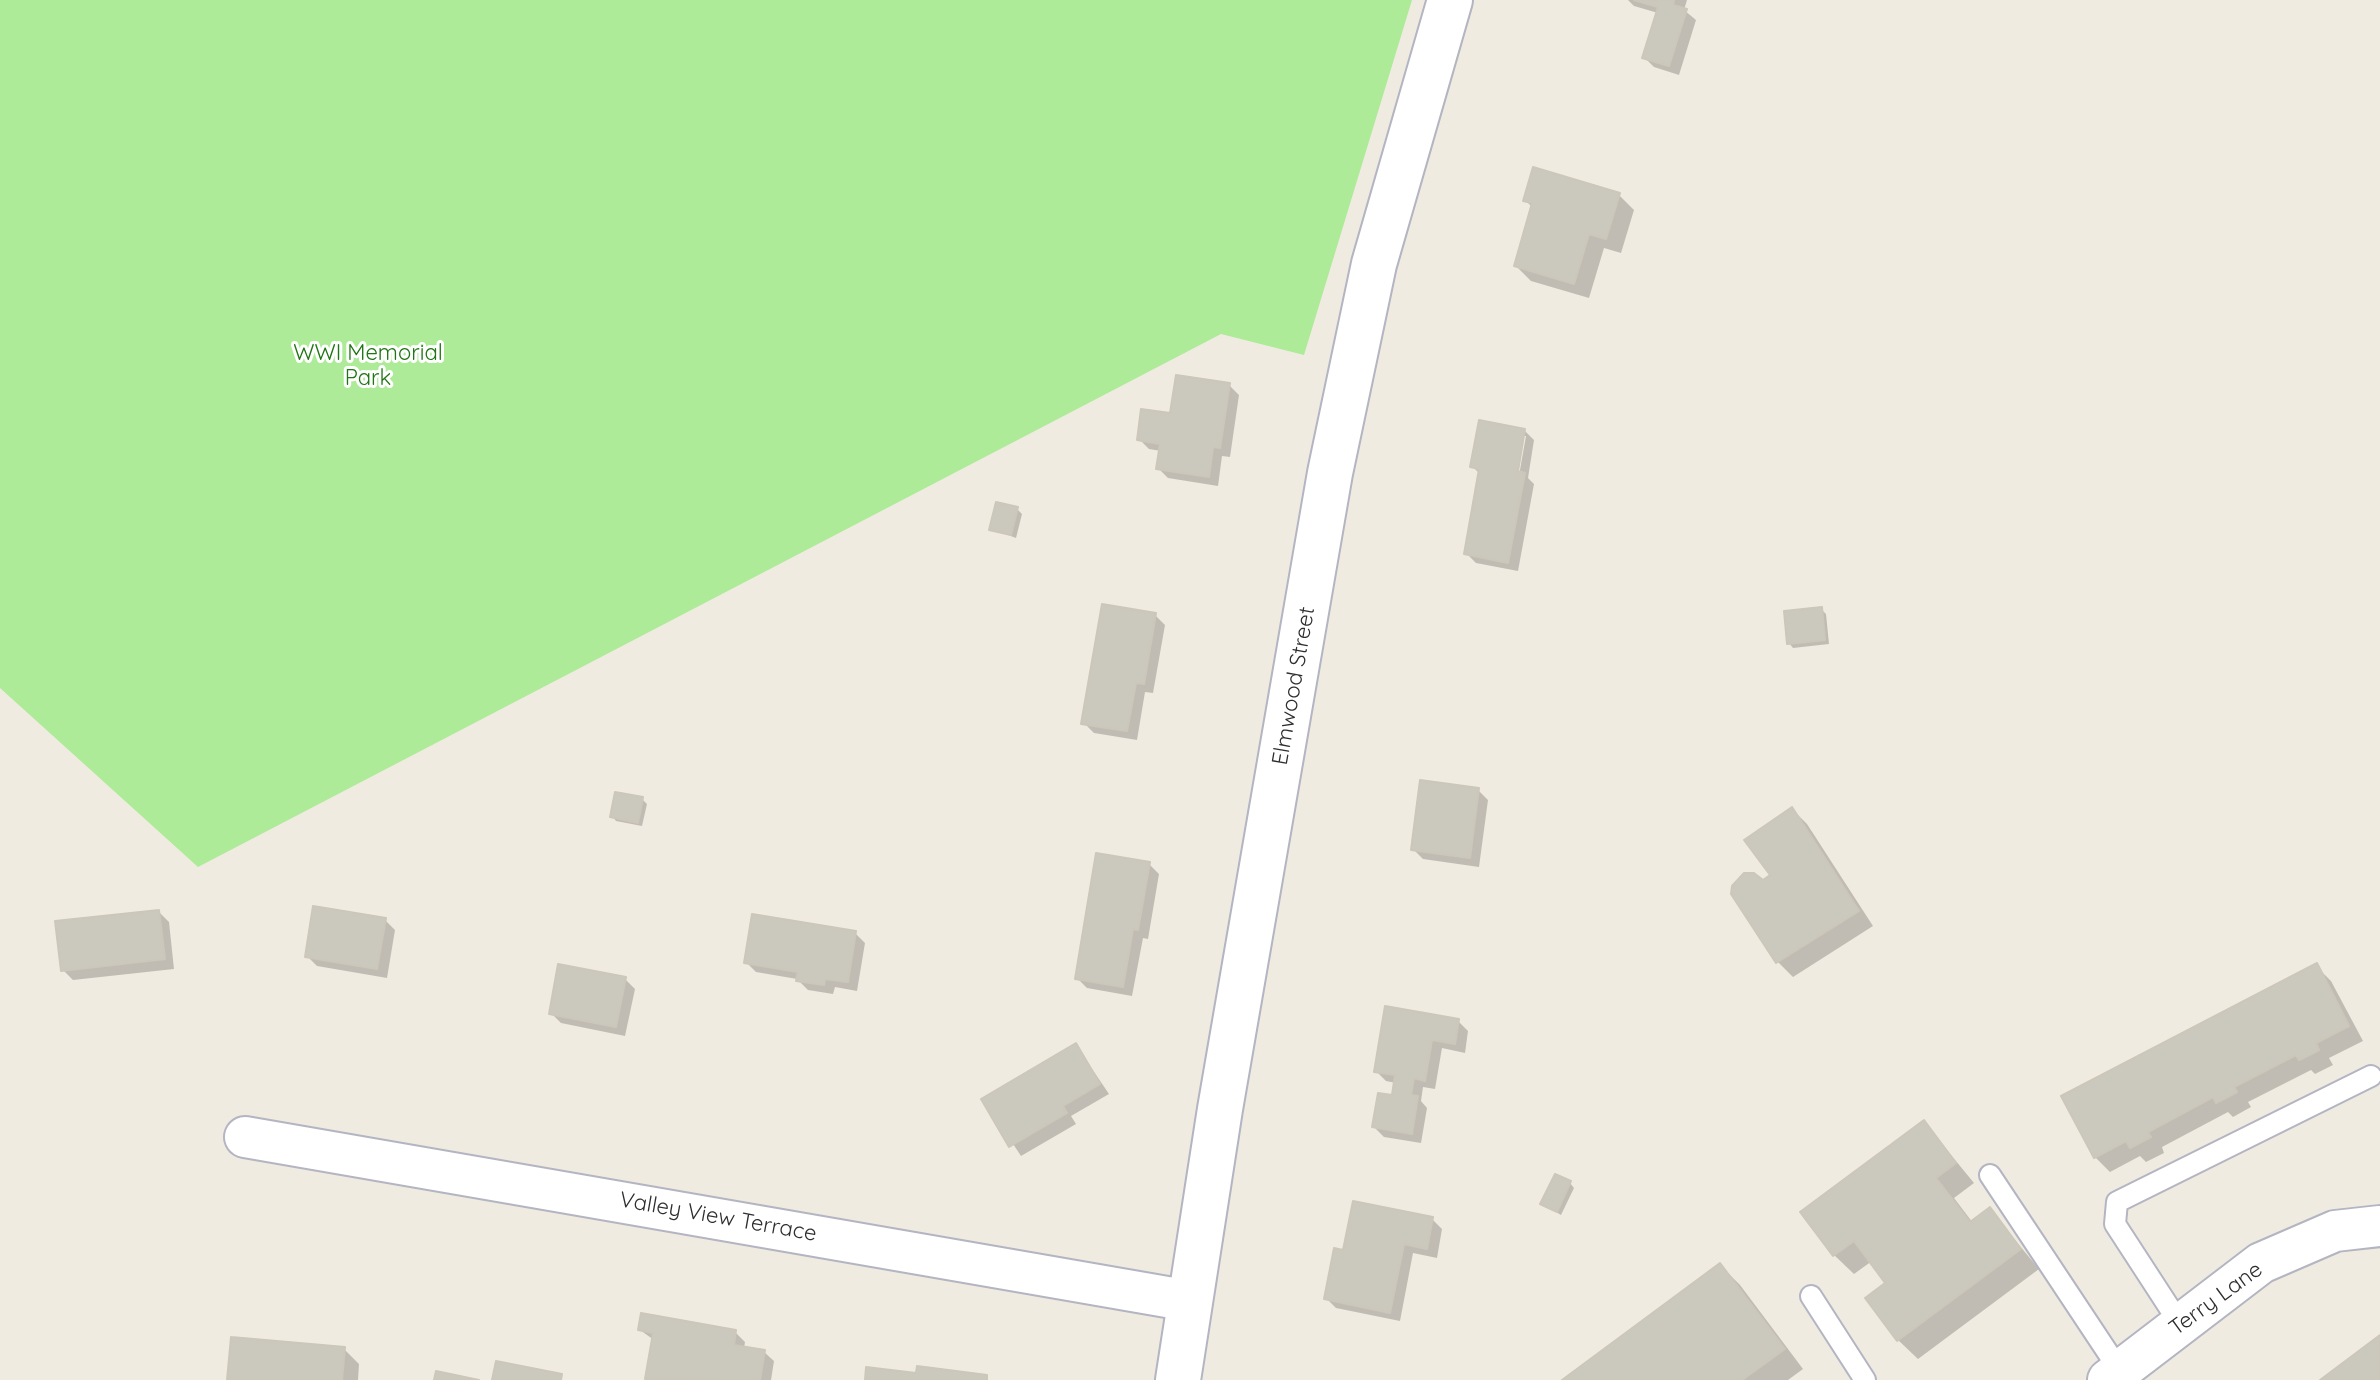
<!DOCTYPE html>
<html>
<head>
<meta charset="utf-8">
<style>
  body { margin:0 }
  canvas { display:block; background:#f0ebe0 }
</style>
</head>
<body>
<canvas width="2380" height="1380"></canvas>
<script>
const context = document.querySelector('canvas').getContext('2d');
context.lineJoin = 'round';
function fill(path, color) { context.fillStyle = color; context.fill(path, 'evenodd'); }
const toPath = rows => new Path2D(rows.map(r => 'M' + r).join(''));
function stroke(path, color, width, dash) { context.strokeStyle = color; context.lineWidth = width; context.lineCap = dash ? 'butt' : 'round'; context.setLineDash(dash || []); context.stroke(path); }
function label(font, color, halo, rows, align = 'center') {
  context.font = font + ' Quicksand,sans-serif'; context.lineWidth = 6; context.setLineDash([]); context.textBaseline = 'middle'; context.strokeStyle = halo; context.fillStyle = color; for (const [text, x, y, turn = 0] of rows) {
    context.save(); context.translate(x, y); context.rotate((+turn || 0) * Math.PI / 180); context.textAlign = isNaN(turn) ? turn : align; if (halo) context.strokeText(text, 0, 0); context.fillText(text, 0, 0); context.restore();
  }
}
fill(toPath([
  [0,0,1412,0,1304,355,1221,334,198,867,0,688]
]), '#adeb98');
fill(toPath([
  [1628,0,1687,0,1684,10,1696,20,1679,75,1654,67,1644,57,1658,13,1634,6],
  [1619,195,1634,210,1621,253,1604,248,1589,298,1531,281,1516,266,1533,208,1525,200],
  [1229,385,1239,395,1230,457,1222,456,1218,486,1168,478,1158,468,1161,451,1149,449,1139,439,1172,416],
  [1524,430,1534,440,1528,478,1534,484,1518,571,1476,563,1466,553,1480,474,1472,466],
  [1522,436,1526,436,1518,481,1514,481],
  [1017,509,1022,514,1016,538,992,529],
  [1821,609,1826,614,1829,644,1793,648,1789,643],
  [1155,615,1165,625,1153,693,1145,692,1137,740,1094,733,1084,723],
  [1478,790,1488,800,1479,867,1423,859,1413,849],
  [642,799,647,804,642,826,616,821,612,816],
  [1792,809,1807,824,1873,926,1793,977,1778,962,1734,894,1737,880,1745,875,1763,882,1773,875],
  [1149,864,1159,874,1148,939,1143,938,1132,996,1087,988,1077,978],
  [159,912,169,922,174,969,73,980,63,970],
  [385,920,395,930,387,978,317,966,307,956],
  [855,933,865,943,857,991,835,987,833,994,808,990,797,979,756,972,746,962],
  [2316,966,2331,981,2363,1041,2329,1058,2333,1065,2315,1074,2311,1070,2248,1102,2251,1107,2233,1117,2228,1112,2162,1147,2164,1153,2146,1162,2140,1156,2110,1172,2095,1157],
  [625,979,635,989,625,1036,561,1023,551,1013],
  [1458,1021,1468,1031,1465,1053,1442,1048,1435,1089,1423,1087,1421,1101,1427,1108,1421,1143,1384,1137,1374,1127,1394,1098,1396,1083,1386,1081,1376,1071],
  [1076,1045,1109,1094,1071,1116,1076,1124,1021,1156,984,1100],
  [1924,1122,1974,1183,1954,1198,1973,1223,1990,1210,2039,1269,1918,1359,1898,1340,1888,1284,1872,1261,1854,1274,1834,1255],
  [1570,1183,1574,1188,1561,1215,1542,1204],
  [1432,1219,1442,1229,1437,1258,1413,1253,1400,1321,1336,1308,1326,1298,1345,1253],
  [1720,1265,1740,1285,1803,1369,1788,1380,1566,1380],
  [640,1330,735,1332,745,1342,744,1348,764,1352,774,1361,771,1380,649,1380,654,1340],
  [344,1349,359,1364,358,1380,229,1380]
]), '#0003');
const building = toPath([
  [1634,0,1674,0,1673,5,1687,9,1669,66,1642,58,1658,7,1634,0],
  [1533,167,1620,193,1606,239,1589,234,1574,284,1514,266,1532,203,1523,201,1533,167],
  [1176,375,1230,383,1220,448,1213,447,1209,477,1156,469,1160,444,1137,440,1141,409,1170,413,1176,375],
  [1479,420,1525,429,1518,471,1525,473,1508,563,1464,554,1479,469,1470,467,1479,420],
  [996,502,1018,507,1011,535,989,530,996,502],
  [1102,604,1156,613,1144,684,1136,683,1127,731,1081,724,1102,604],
  [1822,607,1825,640,1787,644,1784,611,1822,607],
  [1420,780,1479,788,1470,858,1411,850,1420,780],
  [615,792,643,797,638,823,610,817,615,792],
  [1792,807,1859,911,1776,963,1731,894,1732,886,1744,873,1754,873,1763,880,1770,875,1744,840,1792,807],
  [1096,853,1150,862,1138,930,1133,929,1123,987,1075,979,1096,853],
  [313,906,386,918,377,969,305,957,313,906],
  [159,910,165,959,61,971,55,921,159,910],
  [752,914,856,931,848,982,825,979,824,985,796,981,798,972,744,963,752,914],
  [2317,963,2349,1026,2316,1043,2319,1050,2299,1060,2296,1055,2234,1087,2237,1092,2216,1103,2213,1097,2148,1132,2151,1137,2130,1148,2126,1141,2094,1158,2061,1096,2317,963],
  [558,964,626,977,616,1027,549,1014,558,964],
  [1385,1006,1459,1019,1455,1044,1432,1040,1425,1081,1414,1078,1411,1095,1418,1096,1412,1134,1372,1127,1378,1093,1392,1095,1395,1075,1374,1072,1385,1006],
  [1076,1043,1100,1084,1063,1106,1067,1113,1009,1147,981,1099,1076,1043],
  [1924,1120,1956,1163,1936,1178,1970,1222,1990,1207,2021,1249,1897,1341,1865,1298,1885,1283,1854,1241,1833,1256,1800,1212,1924,1120],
  [1555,1174,1571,1181,1557,1212,1540,1204,1555,1174],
  [1353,1201,1433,1217,1427,1249,1404,1244,1390,1313,1324,1299,1334,1248,1343,1250,1353,1201],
  [1720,1263,1785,1349,1742,1380,1562,1380,1720,1263],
  [641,1313,736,1330,734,1345,765,1350,760,1380,645,1379,653,1333,638,1330,641,1313],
  [2380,1335,2380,1380,2320,1380,2380,1335],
  [231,1337,345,1347,342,1380,227,1380,231,1337],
  [496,1361,562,1374,561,1380,492,1380,496,1361],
  [917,1366,987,1375,987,1380,865,1380,866,1367,916,1373,917,1366],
  [436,1371,479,1380,434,1380,436,1371]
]);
fill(building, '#cbc9be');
stroke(building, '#ccc7b9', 2);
const lane = toPath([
  [1990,1175,2120,1371],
  [1811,1296,1865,1380],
  [2180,1324,2115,1224,2117,1202,2371,1076]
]);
const street = toPath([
  [245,1137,1190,1301],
  [2108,1380,2261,1263,2335,1231,2380,1226]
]);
const secondary = toPath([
  [1178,1380,1220,1109,1330,473,1374,264,1450,0]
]);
stroke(lane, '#b4b5c2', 24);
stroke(street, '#b4b5c2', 44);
stroke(secondary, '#b4b5c2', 48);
stroke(lane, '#fff', 20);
stroke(street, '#fff', 40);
stroke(secondary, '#fff', 44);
label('22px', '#207514', '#fff', [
  ["WWI Memorial",368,353],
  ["Park",368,378]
]);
label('22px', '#2e2e2e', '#fff', [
  ["Elmwood Street",1294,686,-80],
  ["Valley View Terrace",718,1217,10],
  ["Terry Lane",2216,1299,-36]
]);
</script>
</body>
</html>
